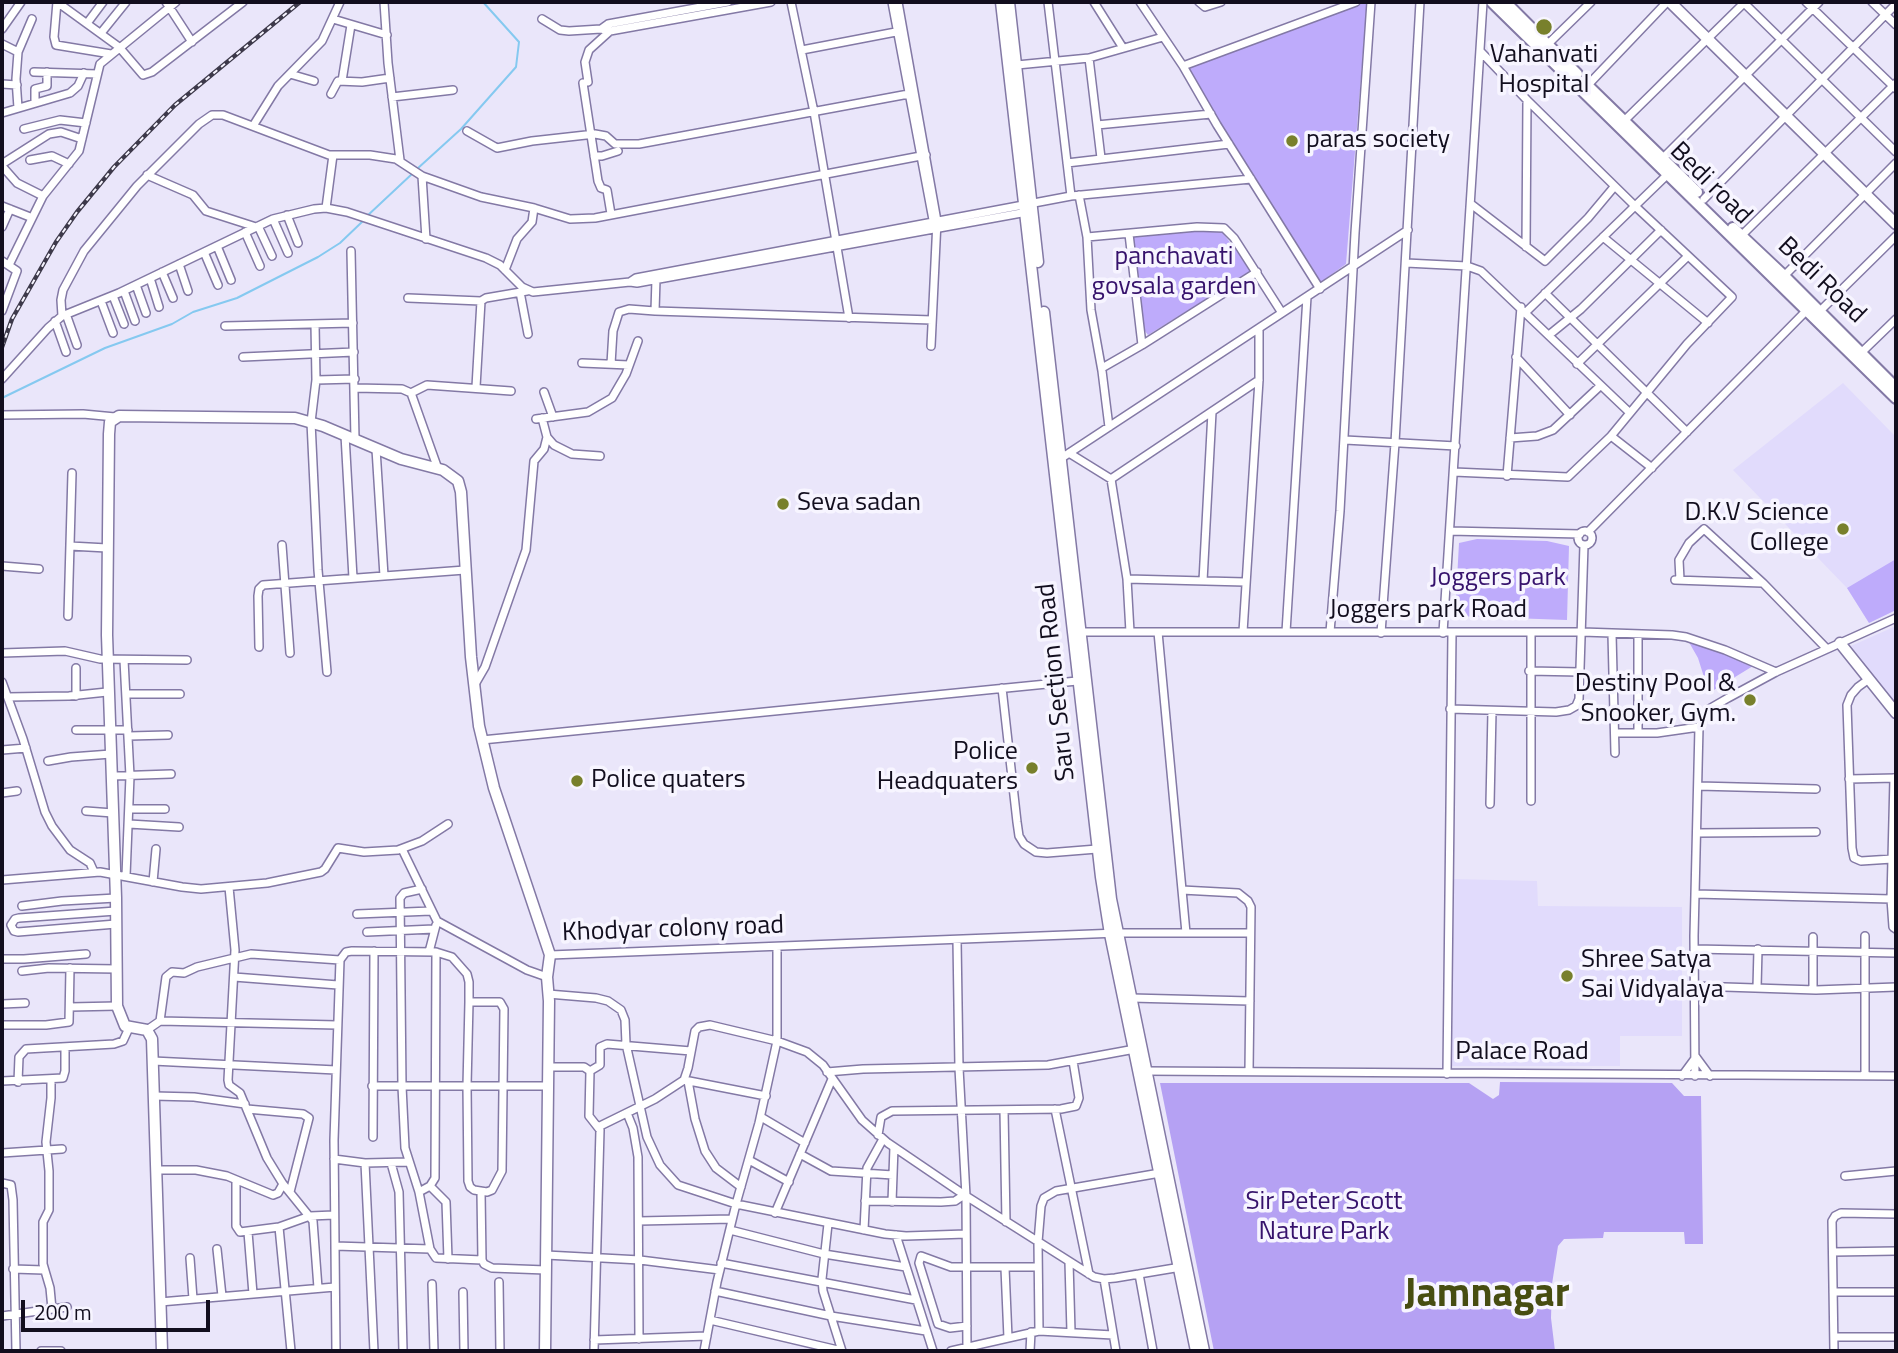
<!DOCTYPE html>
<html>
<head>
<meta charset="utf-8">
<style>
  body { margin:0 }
  #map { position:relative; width:1898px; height:1353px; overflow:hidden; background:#eae6fa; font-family:"Titillium Web",sans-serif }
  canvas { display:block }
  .frame { position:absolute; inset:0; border:4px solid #120e1e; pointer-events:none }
  .scale { position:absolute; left:21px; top:1300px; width:189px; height:32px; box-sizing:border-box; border:4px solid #120e1e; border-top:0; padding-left:9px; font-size:21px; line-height:24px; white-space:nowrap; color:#120e1e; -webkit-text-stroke:5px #f7f5ff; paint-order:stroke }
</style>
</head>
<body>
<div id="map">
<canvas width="1898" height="1353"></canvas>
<div class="frame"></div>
<div class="scale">200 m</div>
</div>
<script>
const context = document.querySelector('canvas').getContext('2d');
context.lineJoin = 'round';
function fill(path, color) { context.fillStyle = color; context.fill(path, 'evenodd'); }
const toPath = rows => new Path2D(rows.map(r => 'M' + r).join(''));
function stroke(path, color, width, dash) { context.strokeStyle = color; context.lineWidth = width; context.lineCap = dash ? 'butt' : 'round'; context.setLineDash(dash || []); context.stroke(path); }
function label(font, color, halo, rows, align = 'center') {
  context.font = font + ' "Titillium Web",sans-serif'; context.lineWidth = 7; context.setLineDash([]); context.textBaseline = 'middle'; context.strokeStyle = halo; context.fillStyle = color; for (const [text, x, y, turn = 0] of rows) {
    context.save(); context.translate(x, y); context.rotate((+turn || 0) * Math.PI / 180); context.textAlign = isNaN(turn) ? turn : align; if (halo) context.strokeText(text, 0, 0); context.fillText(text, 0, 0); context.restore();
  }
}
fill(toPath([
  [1843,383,1896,437,1896,610,1869,623,1847,588,1733,470],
  [1896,626,1896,706,1851,646],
  [1453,879,1537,881,1538,906,1682,907,1682,1036,1620,1036,1620,1066,1452,1066]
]), '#e1dbfc');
fill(toPath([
  [1357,2,1367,2,1346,264,1321,282,1316,279,1228,142,1186,66],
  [1199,231,1222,232,1252,271,1148,335,1141,326,1132,237],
  [1477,539,1547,541,1569,546,1567,620,1455,616,1459,543],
  [1896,559,1896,610,1869,623,1847,588],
  [1686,637,1733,653,1753,666,1709,693,1698,658]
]), '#beabfb');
fill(toPath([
  [1500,1082,1672,1083,1684,1096,1701,1096,1703,1244,1685,1244,1684,1232,1604,1232,1603,1238,1564,1239,1558,1246,1552,1284,1551,1318,1555,1351,1214,1351,1160,1083,1469,1083,1493,1099,1499,1095]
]), '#b5a1f3');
stroke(toPath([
  [417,169,461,129,516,67,519,42,483,2],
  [366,217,413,173],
  [2,398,105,348,172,324,193,312,237,298,318,257,340,243,363,221]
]), '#85c9f0', 2);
const minor = toPath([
  [57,2,119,47,143,75,152,72,243,2],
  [57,2,54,37,56,45,111,54],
  [166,2,192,42],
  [384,2,388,63,400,160],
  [791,2,814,112,849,318],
  [892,2,934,225],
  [898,2,937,221,931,346],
  [1048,2,1071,196],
  [1094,2,1123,48],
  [1140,2,1183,66,1217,125,1320,289],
  [1199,2,1205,7,1221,2],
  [1743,2,1896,152],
  [1806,2,1896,89],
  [1872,2,1896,25],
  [333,19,387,35],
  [542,19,560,30,569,31,601,29,610,31,771,2],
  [88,22,103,2],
  [2,29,21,2],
  [601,29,608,24,728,2],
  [101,33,126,2],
  [2,44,18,52],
  [1547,45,1591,2],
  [802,50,901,31],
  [1481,52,1527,100,1635,206,1526,312],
  [1089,58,1101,158],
  [1017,65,1089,58,1163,37],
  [1183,66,1356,2],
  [34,72,97,74],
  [290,74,314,81],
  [342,81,351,25],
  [588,82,585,62,589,50,610,31],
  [583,83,598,181,601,188,607,190,611,214],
  [2,84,17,85],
  [1586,87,1667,2],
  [331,94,338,81,362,82,390,78],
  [392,97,453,90],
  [35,103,35,89,47,86,47,72],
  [18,108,16,79,18,52,32,19],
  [2,113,70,93,78,86,84,73],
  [1625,120,1745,2],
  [1097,125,1211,114],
  [253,126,278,86,322,41,340,2],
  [24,129,60,120,86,123],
  [467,131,497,148,532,141,595,134,606,136,615,144,639,144,914,93],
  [594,156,602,156,618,151],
  [1663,158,1819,2],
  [30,160,52,156,69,164],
  [1067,163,1229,144],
  [2,164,49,134,61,132,82,139],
  [2,166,17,183,43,196],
  [147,175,193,195,206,211,256,227],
  [422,176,426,239],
  [1079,195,1087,237,1091,310,1102,371,1109,427],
  [1704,199,1896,4],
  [1471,204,1545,261,1588,218,1614,187],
  [2,206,30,217],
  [326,208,333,155],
  [287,215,298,243],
  [273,219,288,253],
  [258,226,272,256],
  [2,227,10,209],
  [245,232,260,266],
  [1129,234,1142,345],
  [1741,236,1896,83],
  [1087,237,1197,227,1224,228,1234,238,1282,313],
  [1603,237,1708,323],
  [217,246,231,280],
  [1526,247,1527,100],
  [351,251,355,439],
  [204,252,218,285],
  [2,261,17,271,2,311],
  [1406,263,1467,266,1481,271,1630,413],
  [179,264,188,291],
  [9,265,43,196,79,151,100,64,176,2],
  [505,270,517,239,532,222,534,208],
  [162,272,173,298],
  [1784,276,1896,163],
  [150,278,159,307],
  [656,279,655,311,932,320],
  [630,282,636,278,1071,196,1251,179],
  [136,285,146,313],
  [124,291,135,321],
  [520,292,528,334],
  [1545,293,1687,432],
  [113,296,124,324],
  [408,298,481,301],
  [101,301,113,333],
  [1820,311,1896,236],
  [66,314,77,345],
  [62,316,61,300,63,290,84,251,137,186,199,124,212,115,223,115,329,155,370,155,396,159,422,176,481,197,534,208,570,219,595,218,926,155],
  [55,321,66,352],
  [315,324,316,380,311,422,318,570,327,672],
  [225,326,353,323],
  [1549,335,1581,309,1661,230],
  [1862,352,1896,319],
  [243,357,354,352],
  [1516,357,1570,415],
  [582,363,629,365],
  [611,364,613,331,619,312,629,309,655,311],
  [1577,364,1688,256],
  [1102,368,1142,345,1257,272],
  [2,379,48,328,62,316,119,293,273,219,314,209,326,208,347,212,486,258,500,265,522,287,533,292,630,282,637,283,1027,212],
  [316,380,355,379],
  [476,387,481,301,486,298,527,291],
  [355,388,402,389,411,393,438,469],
  [544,392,553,417],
  [411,393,427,385,511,391],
  [2,415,83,414,115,417],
  [542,418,547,437,554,445,572,454,600,456],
  [536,419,588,412,612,398,626,374,638,341],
  [345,435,353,578],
  [1611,436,1652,468],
  [1510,438,1537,436,1553,430,1600,386],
  [1345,440,1456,446],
  [376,449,384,576],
  [1069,453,1111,479],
  [1057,461,1408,230],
  [1454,472,1568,477,1611,436,1687,344,1732,297,1635,206,1668,174],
  [1507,476,1521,307],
  [1450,531,1580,534],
  '1578 538a7 7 0 1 1 14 0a7 7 0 1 1-14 0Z',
  [1588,532,1809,308],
  [282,545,290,653],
  [70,546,107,548],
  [2,566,39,569],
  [1127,579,1245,582],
  [1675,580,1762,583],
  [1680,580,1679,560,1689,543,1704,529,1763,583,1827,649],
  [1203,581,1212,412],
  [68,616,72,473],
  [1077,632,1582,632,1672,635,1686,637,1725,650,1776,672],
  [1130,632,1127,579,1111,479,1259,380],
  [1158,632,1186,933],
  [1243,632,1259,380,1259,328],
  [1286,632,1307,297],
  [1330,632,1340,511,1355,233,1371,2],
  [1381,633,1395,443,1420,2],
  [1443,633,1483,2],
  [1612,634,1615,753],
  [259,647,258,596,259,589,263,585,465,570],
  [2,653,65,651,100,659,187,660],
  [124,660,130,776,126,876],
  [76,668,76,696],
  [1529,671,1580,672],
  [1869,679,1858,687,1851,695,1847,705,1852,848,1854,858,1861,861,1892,859],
  [2,682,23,739,45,812,52,826,70,850,90,863,94,872],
  [474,686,485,667,526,550,534,461,544,449,547,437],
  [1002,688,1017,822,1019,836,1024,844,1036,852,1047,853,1097,849],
  [126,694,180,694],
  [8,697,69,696,107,692],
  [1450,709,1556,712,1569,710,1576,706,1579,699,1584,545],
  [76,730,128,730],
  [1615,733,1657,733,1699,727],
  [1638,733,1638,635],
  [129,736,168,735],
  [482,740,1077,681],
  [2,750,26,748],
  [48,761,71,757,111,754],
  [112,776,171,774],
  [1894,778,1891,899,1893,927,1896,929],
  [1849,779,1896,778],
  [1698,786,1816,789],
  [2,793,17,791],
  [1531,801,1531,632],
  [1490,804,1492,711],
  [129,809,165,809],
  [86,811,113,813],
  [129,824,179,827],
  [1697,833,1816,832],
  [402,849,437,921,527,970,547,977],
  [2,880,100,872,182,887,201,889,267,883,321,872,325,869,338,848,364,852,398,850,422,841,448,824],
  [153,882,156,849],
  [229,887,235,950,228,1080,229,1085,240,1093,267,1158,283,1184,313,1221,318,1288],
  [422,889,404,893,400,898,402,1086,405,1148,419,1192,430,1249],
  [1182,890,1238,893,1248,901,1251,907,1249,1071],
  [1695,894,1891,899],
  [22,906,62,901,116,898],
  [116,911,19,918,15,919,11,925,14,931,18,932,116,924],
  [357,914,431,911],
  [367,932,434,929],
  [1813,937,1813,990],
  [957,940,959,1068,966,1196,967,1351],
  [1694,949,1896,953],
  [429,952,436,925],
  [550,955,1118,933,1250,933],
  [2,959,24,959,86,954],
  [22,971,49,968,117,969],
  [234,977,338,985],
  [1694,986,1816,990,1896,987],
  [1757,988,1758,949],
  [548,994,596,998,608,1001,621,1010,625,1020,626,1044,647,1137,660,1165,678,1185,736,1204,885,1234,906,1236,966,1234],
  [1131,998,1250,1001],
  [2,1004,25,1003],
  [70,1007,117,1006],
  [160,1021,166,977,172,972,184,973,197,967,251,954,340,960],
  [2,1025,46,1025,69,1022,70,968],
  [147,1030,160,1021,337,1025],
  [153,1061,336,1070],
  [548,1067,584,1067,590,1071,589,1116,600,1130,594,1351],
  [590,1071,600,1065,600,1047,607,1044,691,1051],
  [1145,1071,1896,1076],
  [827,1072,863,1069,1048,1065,1135,1049],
  [1447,1074,1452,633],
  [1682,1076,1696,1057,1710,1076],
  [1695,1076,1694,936,1699,727,1709,709,1728,698,1776,672,1896,618],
  [1865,1076,1865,936],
  [51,1080,51,1098,46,1142,49,1171,49,1210,43,1222,43,1264,50,1288,52,1309],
  [684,1080,766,1096],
  [2,1081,63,1078,65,1071,65,1047],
  [688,1081,695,1119,705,1151,716,1168,741,1187],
  [18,1082,19,1057,26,1049,114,1044,123,1041,129,1028],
  [372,1086,547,1086],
  [154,1096,194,1097,245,1104],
  [247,1109,303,1114,309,1118,290,1192],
  [1055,1109,1089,1274],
  [1004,1110,1006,1222],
  [627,1113,633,1128,638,1157,639,1339],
  [761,1117,805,1143],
  [598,1127,655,1099,684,1080,688,1068,695,1031,699,1027,710,1025,777,1041,807,1052,823,1065,862,1120,888,1143,966,1196,1094,1277,1104,1279,1115,1278,1181,1267],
  [878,1135,881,1117,892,1111,1061,1109,1076,1106,1079,1098,1073,1061],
  [373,1137,374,951],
  [2,1153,62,1149],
  [800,1154,831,1171,893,1175],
  [334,1159,365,1163,408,1162],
  [749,1160,789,1182],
  [365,1163,374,1351],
  [391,1163,399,1192,403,1351],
  [156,1170,196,1170,227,1176,273,1195,278,1193,283,1184],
  [1845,1176,1896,1171],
  [236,1180,236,1226,240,1232,279,1227,310,1216,334,1215],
  [2,1183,11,1185,13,1200,16,1351],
  [430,1186,446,1202,448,1259],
  [419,1192,430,1186,435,1178,436,952],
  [481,1192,482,1260,484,1264,492,1268,546,1270],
  [865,1201,941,1202,955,1201,964,1195],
  [892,1202,894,1147],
  [775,1213,832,1079],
  [639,1221,732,1219],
  [828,1224,822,1279,823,1291,842,1351],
  [279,1227,291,1351],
  [730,1230,824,1254,906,1267],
  [864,1230,867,1168,883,1139],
  [248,1232,253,1294],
  [896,1235,933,1351],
  [335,1246,430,1249,436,1258,482,1260],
  [217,1249,222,1296],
  [1833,1252,1896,1251],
  [546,1255,640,1260,720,1270],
  [190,1258,193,1299],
  [1069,1262,1071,1332],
  [721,1263,916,1300],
  [1005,1268,1008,1338],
  [13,1269,44,1270],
  [1139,1274,1153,1351],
  [1104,1279,1116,1351],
  [499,1282,500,1351],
  [432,1284,434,1351],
  [715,1291,831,1316,926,1331],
  [463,1292,464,1351],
  [1833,1292,1896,1292],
  [160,1302,335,1287],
  [2,1316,67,1307],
  [710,1320,842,1351],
  [967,1326,950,1328,938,1324,919,1263,921,1256,951,1267,1038,1267],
  [1039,1331,1038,1242,1041,1206,1044,1198,1056,1191,1160,1173],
  [1834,1337,1896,1337],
  [594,1340,707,1336],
  [41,1351,61,1351],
  [336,1351,334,1140,340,960,346,952,352,951,436,952,452,957,467,974,469,982,469,1002,467,1086,468,1181,470,1187,474,1190,487,1192,492,1190,502,1171,504,1009,500,1002,469,1002],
  [704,1351,717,1282,736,1204,759,1123,777,1041,777,947],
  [951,1351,1039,1331,1113,1335],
  [1030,1351,1031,1332],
  [1834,1351,1832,1221,1835,1216,1841,1213,1896,1214]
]);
const tertiary = toPath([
  [1001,2,1101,877,1110,934,1196,1351],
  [1009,2,1038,262],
  [1670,2,1896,224],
  [1044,312,1111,899,1204,1351],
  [1840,643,1896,713],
  [162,1351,152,1039,147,1030,125,1026,117,1006,116,898,107,635,109,434,110,422,119,416,295,418,323,426,401,459,443,470,458,481,461,492,471,657,479,726,494,788,550,955,547,977,549,1001,545,1351]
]);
const secondary = toPath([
  [1492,2,1896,398],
  [1505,2,1577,74],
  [1588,86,1697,192],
  [1733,228,1784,276,1896,388]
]);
stroke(minor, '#8379a5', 10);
stroke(tertiary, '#8379a5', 13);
stroke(secondary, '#8379a5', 14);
stroke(minor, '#fff', 7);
stroke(tertiary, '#fff', 10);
stroke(secondary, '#fff', 10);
const rail = toPath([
  [2,347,12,319,56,242,77,212,114,167,175,105,300,2]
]);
stroke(rail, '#3d394a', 4.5);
stroke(rail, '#f7f5ff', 2, [5]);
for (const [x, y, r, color] of [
  [1544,27,9,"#78802c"],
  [1292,141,7,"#78802c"],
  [783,504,7,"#78802c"],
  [1843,529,7,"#78802c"],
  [1750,700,7,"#78802c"],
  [1032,768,7,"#78802c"],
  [577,781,7,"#78802c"],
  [1567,976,7,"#78802c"]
]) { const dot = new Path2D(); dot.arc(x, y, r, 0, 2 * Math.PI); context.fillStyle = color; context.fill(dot); stroke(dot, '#f7f5ff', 2.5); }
label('26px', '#120e1e', '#f7f5ff', [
  ["Vahanvati",1544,56,"center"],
  ["Hospital",1544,86,"center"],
  ["paras society",1306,141],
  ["Seva sadan",797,504],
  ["D.K.V Science",1829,514,"right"],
  ["College",1829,544,"right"],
  ["Destiny Pool &",1736,685,"right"],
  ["Snooker, Gym.",1736,715,"right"],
  ["Police",1018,753,"right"],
  ["Headquaters",1018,783,"right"],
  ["Police quaters",591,781],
  ["Shree Satya",1581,961],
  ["Sai Vidyalaya",1581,991]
], 'left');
label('26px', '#120e1e', '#f7f5ff', [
  ["Bedi road",1710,184,45],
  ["Bedi Road",1821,281,44],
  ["Joggers park Road",1428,611],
  ["Saru Section Road",1057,682,-96],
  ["Khodyar colony road",673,930,-2],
  ["Palace Road",1522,1053]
]);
label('26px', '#36126c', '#f7f5ff', [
  ["panchavati",1174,258],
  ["govsala garden",1174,288],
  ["Joggers park",1498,579],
  ["Sir Peter Scott",1324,1203],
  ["Nature Park",1324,1233]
]);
label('bold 40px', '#474d11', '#f7f5ff', [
  ["Jamnagar",1487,1296]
]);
</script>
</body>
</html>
